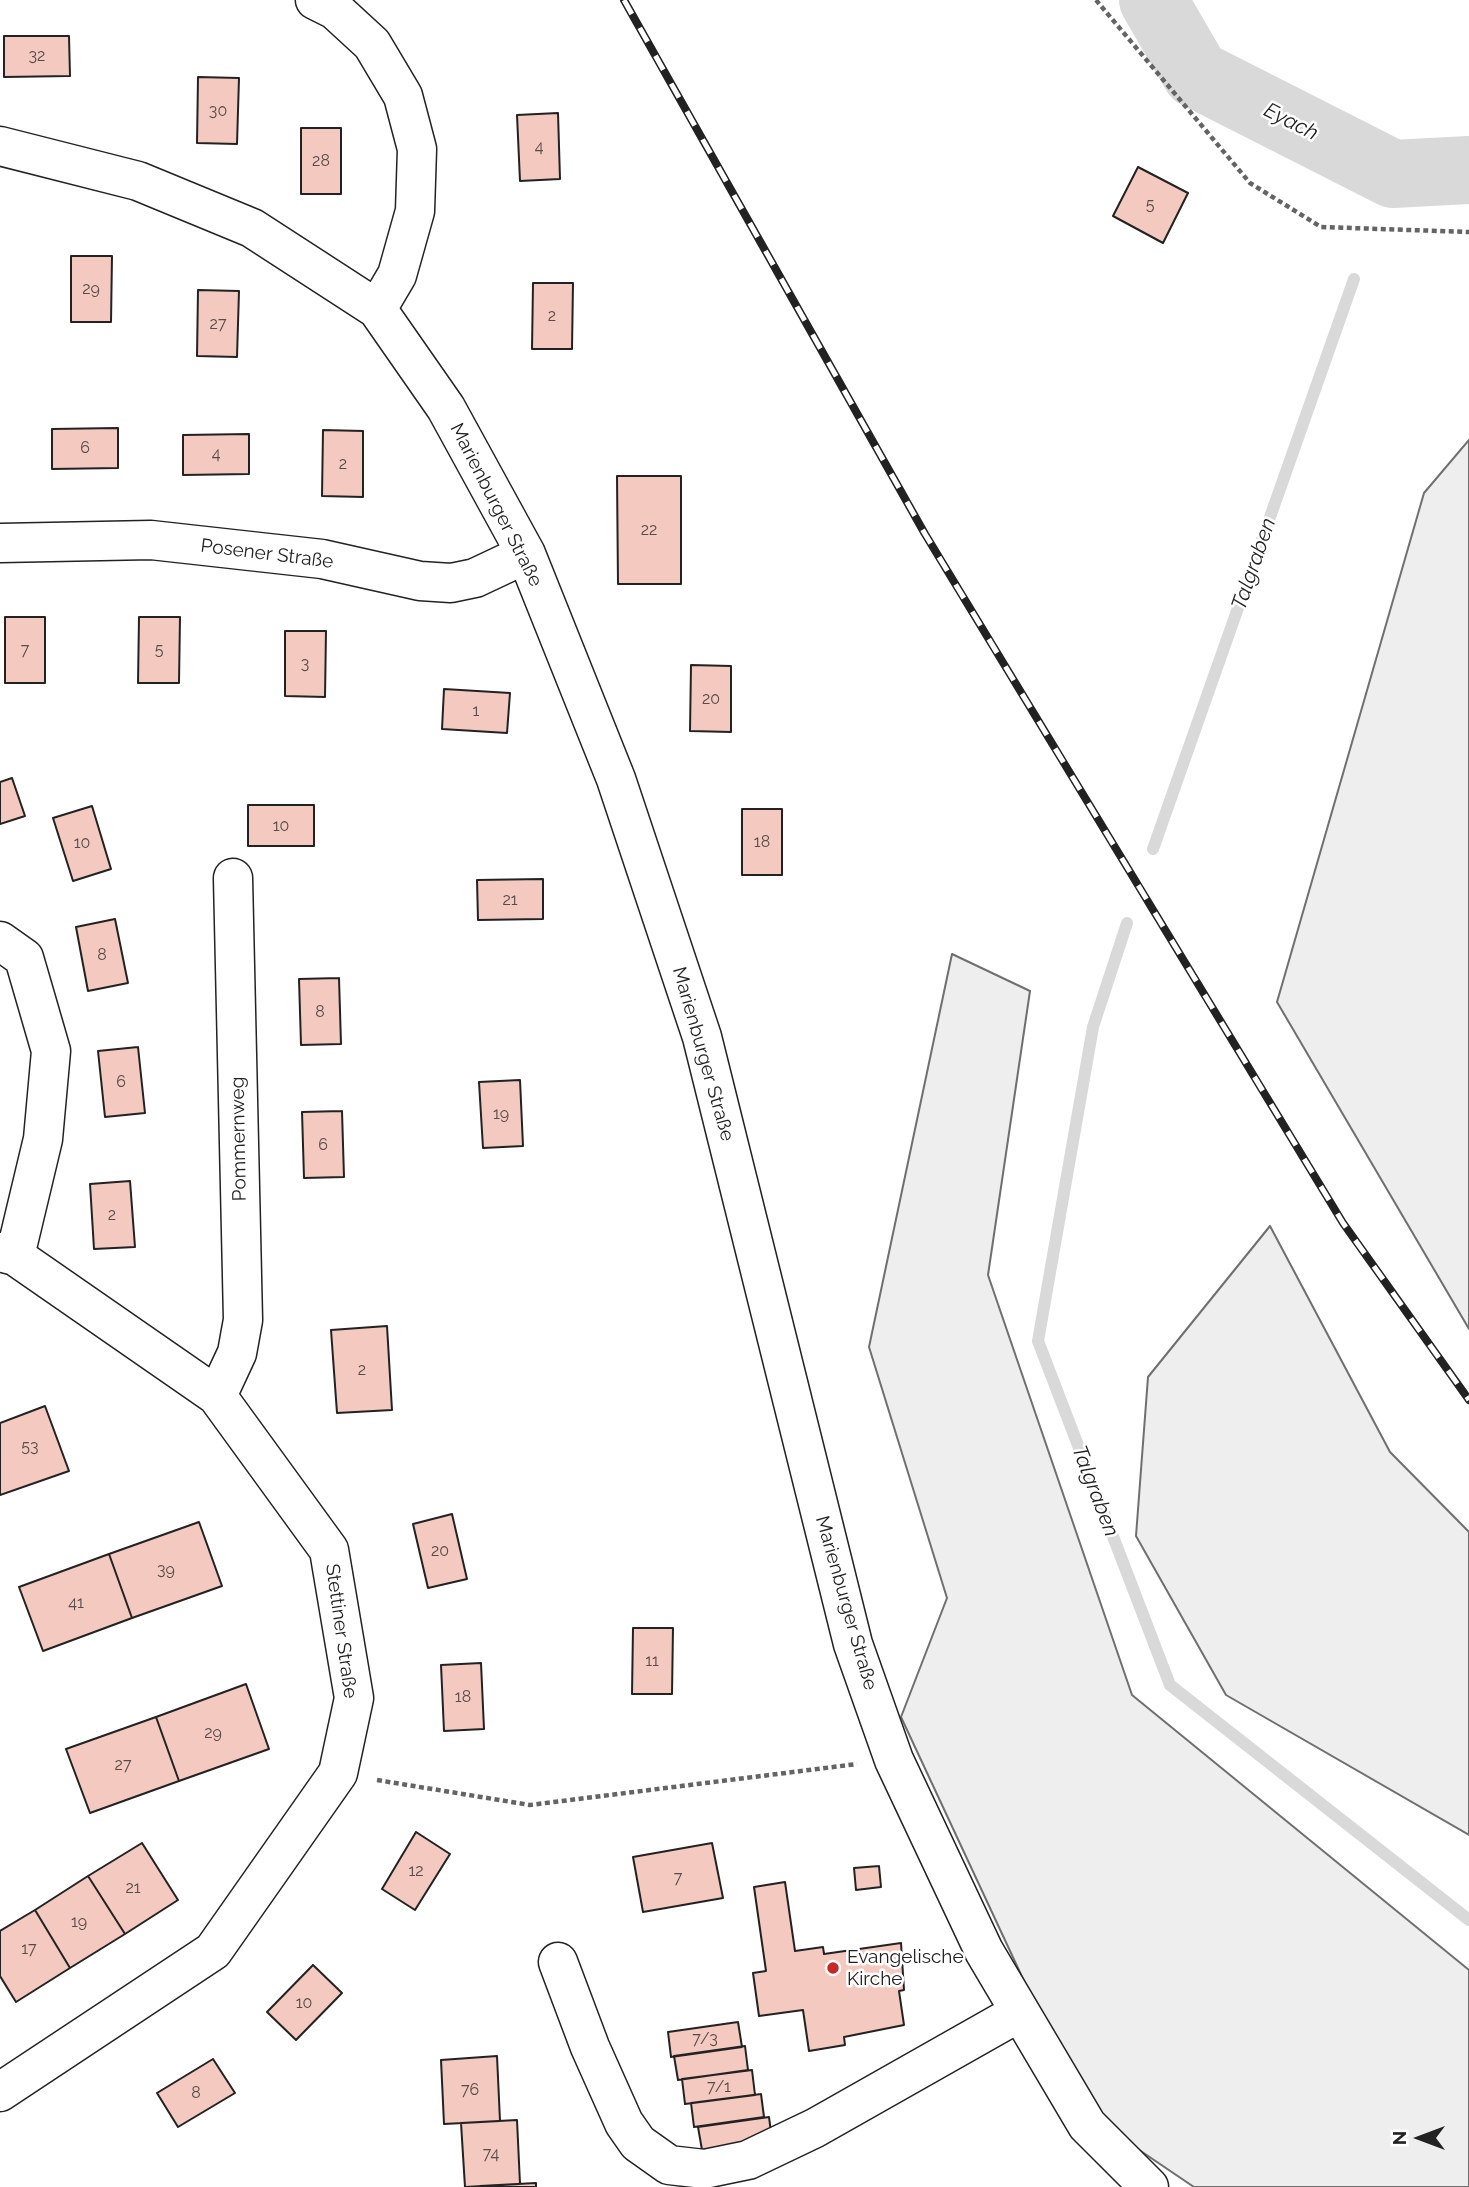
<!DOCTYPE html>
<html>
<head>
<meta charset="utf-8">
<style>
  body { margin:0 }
  #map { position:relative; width:1469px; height:2187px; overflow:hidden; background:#fff; font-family:Raleway,sans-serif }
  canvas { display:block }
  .north { position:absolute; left:1385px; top:2103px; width:70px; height:70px; -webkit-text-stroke:5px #fff; paint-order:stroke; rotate:270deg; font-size:19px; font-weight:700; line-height:28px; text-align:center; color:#222 }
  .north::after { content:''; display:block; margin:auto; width:24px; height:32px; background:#222; clip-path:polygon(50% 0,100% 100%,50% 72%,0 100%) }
</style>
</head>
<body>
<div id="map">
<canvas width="1469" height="2187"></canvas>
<div class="north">N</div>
</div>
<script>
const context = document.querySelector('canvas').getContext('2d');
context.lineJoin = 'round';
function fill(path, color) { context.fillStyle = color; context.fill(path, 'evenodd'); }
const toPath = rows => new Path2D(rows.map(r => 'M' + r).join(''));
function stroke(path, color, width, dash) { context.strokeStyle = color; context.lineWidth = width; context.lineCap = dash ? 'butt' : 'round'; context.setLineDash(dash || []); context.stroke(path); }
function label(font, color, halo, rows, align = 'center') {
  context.font = font + ' Raleway,sans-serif'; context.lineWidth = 5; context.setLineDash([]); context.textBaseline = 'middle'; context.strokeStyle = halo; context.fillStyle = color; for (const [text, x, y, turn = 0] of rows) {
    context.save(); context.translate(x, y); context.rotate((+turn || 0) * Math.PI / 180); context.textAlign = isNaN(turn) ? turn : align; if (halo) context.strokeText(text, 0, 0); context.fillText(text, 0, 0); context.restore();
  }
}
const green = toPath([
  [1469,440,1469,1329,1277,1002,1424,493,1469,440],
  [952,954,1030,991,988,1275,1132,1695,1469,1970,1469,2187,1194,2187,1086,2114,901,1717,947,1598,869,1347,952,954],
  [1270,1226,1390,1452,1469,1532,1469,1835,1226,1695,1136,1536,1148,1377,1270,1226]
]);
fill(green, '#eee');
stroke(green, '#6f6f6f', 2);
stroke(toPath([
  [1153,849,1354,279],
  [1127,923,1093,1027,1038,1341,1170,1685,1469,1920]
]), '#d9d9d9', 12);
stroke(toPath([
  [1153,0,1196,74,1393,174,1469,170]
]), '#d9d9d9', 68);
const building = toPath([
  [4,36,69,36,70,76,4,77,4,36],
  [198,77,239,78,237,144,197,143,198,77],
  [558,113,560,179,520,181,517,115,558,113],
  [301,128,341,128,341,194,301,194,301,128],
  [1138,167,1188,193,1163,243,1113,216,1138,167],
  [71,256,112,256,111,322,71,322,71,256],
  [533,283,573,283,572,349,532,349,533,283],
  [198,290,239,291,237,357,197,356,198,290],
  [118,428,118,468,52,469,52,429,118,428],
  [323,430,363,431,363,497,322,496,323,430],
  [249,434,249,474,183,475,183,435,249,434],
  [617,476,681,476,681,584,618,584,617,476],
  [5,617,45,617,45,683,5,683,5,617],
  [139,617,180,617,179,683,138,683,139,617],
  [285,631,326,631,325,697,285,696,285,631],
  [691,665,731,666,731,732,690,731,691,665],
  [444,689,510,693,507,733,442,729,444,689],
  [12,778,25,816,0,824,0,782,12,778],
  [248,805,314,805,314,846,248,846,248,805],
  [92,806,111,869,73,881,53,818,92,806],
  [742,809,782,809,782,875,742,875,742,809],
  [543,879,543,919,478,920,477,880,543,879],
  [115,919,128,983,88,991,76,927,115,919],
  [339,978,341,1044,301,1045,299,979,339,978],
  [138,1047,145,1113,105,1117,98,1051,138,1047],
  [520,1080,523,1146,483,1148,479,1082,520,1080],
  [342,1111,344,1177,304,1178,302,1112,342,1111],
  [130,1181,135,1247,94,1249,90,1184,130,1181],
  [387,1326,392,1410,337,1413,331,1330,387,1326],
  [45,1406,69,1471,0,1495,0,1423,45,1406],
  [452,1514,467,1579,428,1588,413,1524,452,1514],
  [199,1522,222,1586,132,1618,109,1554,199,1522],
  [109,1554,132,1618,43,1651,19,1587,109,1554],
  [633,1628,673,1628,672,1694,632,1694,633,1628],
  [481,1663,484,1729,444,1731,441,1665,481,1663],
  [246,1684,269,1749,179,1781,156,1717,246,1684],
  [156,1717,179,1781,90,1813,66,1749,156,1717],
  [416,1832,450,1854,415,1910,382,1889,416,1832],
  [142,1843,178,1900,125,1934,88,1876,142,1843],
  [712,1843,723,1898,643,1912,633,1857,712,1843],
  [879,1866,881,1887,856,1890,854,1868,879,1866],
  [88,1876,125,1934,70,1968,35,1910,88,1876],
  [785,1882,795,1951,823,1947,824,1954,901,1943,904,1990,899,1991,904,2025,844,2037,845,2045,809,2051,803,2010,759,2016,753,1973,766,1971,754,1887,785,1882],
  [35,1910,70,1968,16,2002,0,1976,0,1931,35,1910],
  [313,1965,342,1993,296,2040,267,2012,313,1965],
  [738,2022,742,2047,671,2057,668,2032,738,2022],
  [745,2046,748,2070,678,2080,674,2056,745,2046],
  [497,2056,500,2121,444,2124,441,2060,497,2056],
  [213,2059,235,2093,178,2127,157,2093,213,2059],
  [752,2070,755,2095,685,2104,682,2079,752,2070],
  [761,2094,764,2117,694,2127,691,2103,761,2094],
  [769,2117,772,2140,702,2150,698,2127,769,2117],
  [517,2120,520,2184,465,2187,461,2123,517,2120],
  [536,2183,536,2187,480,2187,480,2186,536,2183]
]);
fill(building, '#f3c9c0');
stroke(building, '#222', 2);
const minor = toPath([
  [315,0,335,10,372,44,403,96,417,149,415,211,397,275,377,309],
  [0,146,138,181,252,228,377,309,446,408,526,554,616,779,702,1037,853,1644,894,1760,984,1951,1087,2125,1149,2187],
  [0,543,151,540,322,559,420,581,451,583,475,578,526,554],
  [0,941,24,958,51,1051,43,1139,15,1256],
  [0,1252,15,1256,217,1396,329,1550,354,1698,338,1773,213,1951,0,2092],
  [217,1396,237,1353,243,1320,233,878],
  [558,1962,590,2047,624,2123,638,2143,669,2165,704,2169,748,2160,815,2128,1020,2012]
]);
stroke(minor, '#222', 41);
stroke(toPath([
  [1096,0,1250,183,1321,227,1469,232],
  [377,1780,530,1805,857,1764]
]), '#646464', 4.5, [5, 3.5]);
stroke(minor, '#fff', 38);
const rail = toPath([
  [624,0,925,534,1343,1223,1469,1400]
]);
stroke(rail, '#222', 8);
stroke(rail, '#fff', 5, [16]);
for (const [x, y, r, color] of [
  [833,1968,7,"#c62828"]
]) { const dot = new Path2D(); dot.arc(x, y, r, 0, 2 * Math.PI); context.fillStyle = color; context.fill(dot); stroke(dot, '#fff', 2.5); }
label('16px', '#564c4a', null, [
  ["32",37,56],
  ["30",218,111],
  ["4",539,147],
  ["28",321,161],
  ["5",1150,205],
  ["29",91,289],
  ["2",552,316],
  ["27",218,324],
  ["6",85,448],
  ["4",216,454],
  ["2",343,464],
  ["22",649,530],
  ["7",25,650],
  ["5",159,650],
  ["3",305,664],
  ["20",711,699],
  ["1",476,711],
  ["10",281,826],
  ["18",762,842],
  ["10",82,843],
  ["21",510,900],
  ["8",102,955],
  ["8",320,1012],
  ["6",121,1082],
  ["19",501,1114],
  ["6",323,1145],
  ["2",112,1215],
  ["2",362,1370],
  ["53",30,1447],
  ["20",440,1551],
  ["39",166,1570],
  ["41",76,1603],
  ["11",652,1661],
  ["18",463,1697],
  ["29",213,1733],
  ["27",123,1765],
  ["12",416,1871],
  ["7",678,1878],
  ["21",133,1888],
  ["19",79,1922],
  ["17",29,1949],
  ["10",304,2003],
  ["7/3",705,2039],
  ["7/1",719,2087],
  ["76",470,2090],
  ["8",196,2093],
  ["74",491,2154]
]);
label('19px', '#222', '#fff', [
  ["Marienburger Straße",496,505,63],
  ["Posener Straße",267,554,7],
  ["Marienburger Straße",703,1054,74],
  ["Pommernweg",239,1139,-91],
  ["Marienburger Straße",846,1603,74],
  ["Stettiner Straße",341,1631,82]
]);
label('19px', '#222', '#fff', [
  ["Evangelische",847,1957],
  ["Kirche",847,1979]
], 'left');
label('italic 21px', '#222', '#fff', [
  ["Eyach",1291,122,27],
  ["Talgraben",1254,564,-71],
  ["Talgraben",1095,1491,69]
]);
</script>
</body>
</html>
